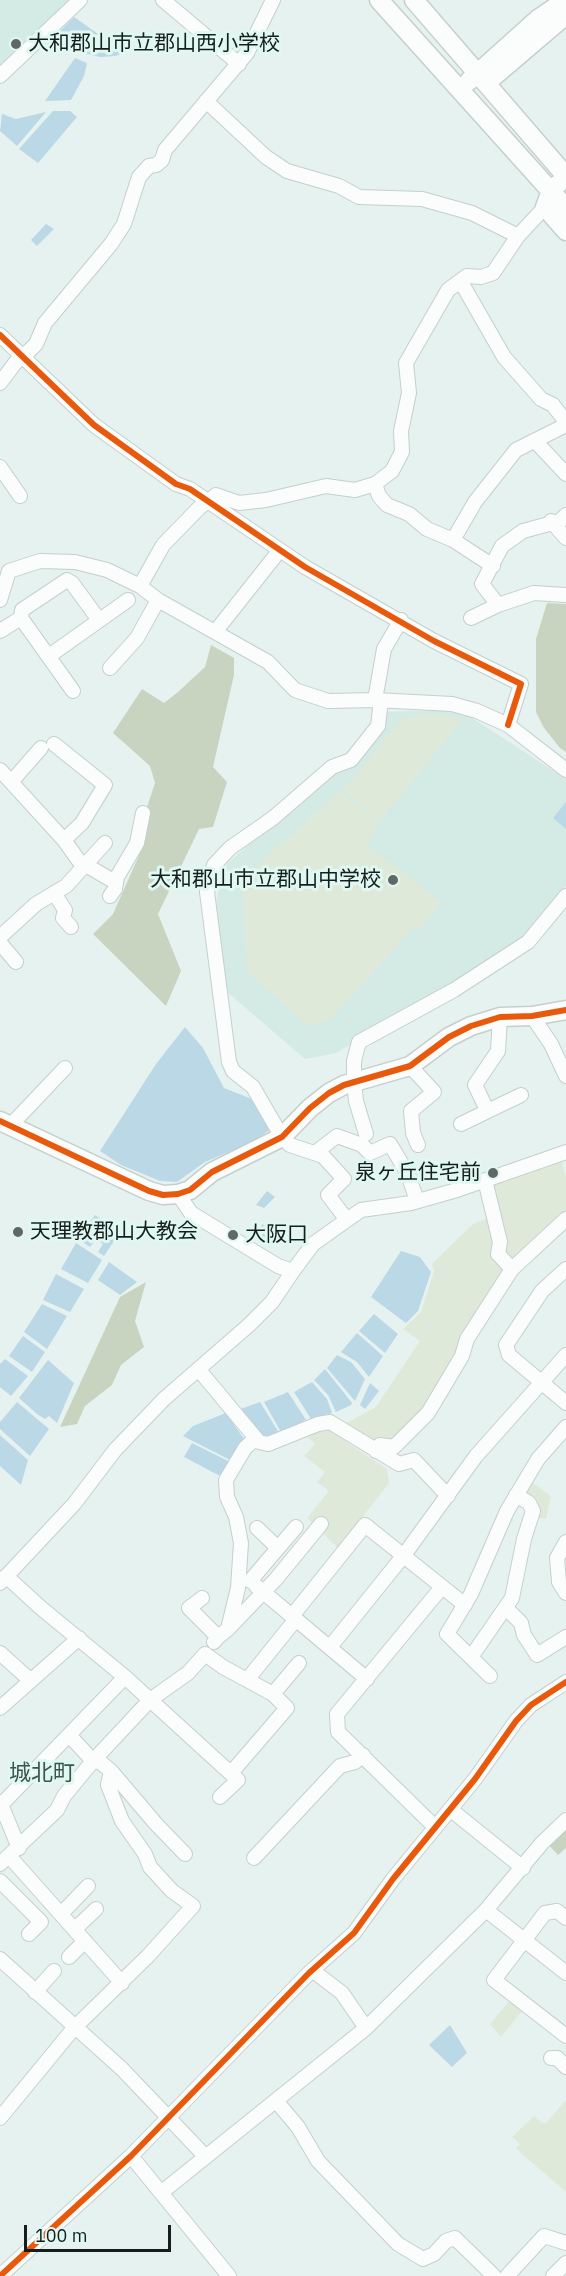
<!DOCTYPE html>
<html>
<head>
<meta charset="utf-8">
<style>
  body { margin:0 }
  #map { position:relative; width:566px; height:2276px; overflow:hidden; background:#e6f2ef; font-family:"IBM Plex Sans",sans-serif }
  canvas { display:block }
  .scale { position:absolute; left:24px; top:2225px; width:147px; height:27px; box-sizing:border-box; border:3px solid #161e1c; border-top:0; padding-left:8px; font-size:18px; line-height:21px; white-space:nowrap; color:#161e1c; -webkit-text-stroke:4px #e0f8f2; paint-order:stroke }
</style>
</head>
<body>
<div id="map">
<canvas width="566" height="2276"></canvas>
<div class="scale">100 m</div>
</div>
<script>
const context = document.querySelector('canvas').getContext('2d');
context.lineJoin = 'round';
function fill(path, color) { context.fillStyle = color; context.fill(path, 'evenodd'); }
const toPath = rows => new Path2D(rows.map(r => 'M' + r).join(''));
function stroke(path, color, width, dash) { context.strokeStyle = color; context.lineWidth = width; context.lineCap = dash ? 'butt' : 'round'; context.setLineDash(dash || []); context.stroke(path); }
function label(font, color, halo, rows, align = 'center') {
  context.font = font + ' "IBM Plex Sans","Noto Sans JP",sans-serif'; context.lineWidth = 6; context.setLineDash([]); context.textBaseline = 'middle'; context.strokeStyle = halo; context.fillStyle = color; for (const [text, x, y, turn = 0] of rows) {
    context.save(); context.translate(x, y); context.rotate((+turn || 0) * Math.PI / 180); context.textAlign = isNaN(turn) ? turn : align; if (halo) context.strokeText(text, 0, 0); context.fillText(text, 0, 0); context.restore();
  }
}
fill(toPath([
  [0,0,74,0,0,73],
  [441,710,469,716,566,779,566,886,523,936,465,977,336,1053,305,1059,225,990,216,905,221,874,229,862,310,791,335,772,355,764,381,731,384,712]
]), '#d3eae5');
fill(toPath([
  [427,715,444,715,462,720,380,821,343,790,403,718],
  [340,791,379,822,366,844,441,902,421,928,412,929,329,1021,306,1025,247,971,242,879],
  [562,1162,566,1177,566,1212,502,1275,422,1414,391,1445,373,1443,345,1424,376,1407,420,1341,403,1329,421,1312,434,1271,432,1264,473,1224,494,1216,482,1189],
  [329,1430,387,1469,389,1483,338,1548,307,1518,329,1491,317,1482,325,1472,304,1456,315,1444,308,1438,316,1431],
  [530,1481,551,1496,546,1519,536,1518,526,1490],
  [511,1999,524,2009,501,2037,490,2024],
  [566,2100,566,2192,522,2154,516,2148,520,2144,512,2137,534,2116,542,2123,546,2123]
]), '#dfe9da');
fill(toPath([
  [547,603,566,604,566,752,560,748,544,728,536,712,536,639],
  [211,645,234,658,234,675,213,767,227,782,213,827,199,829,158,914,181,971,166,1006,93,934,113,914,141,851,146,810,155,783,150,766,113,733,142,689,164,703,178,692,205,667],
  [146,1282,135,1321,144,1347,121,1365,112,1385,85,1406,77,1424,60,1427,120,1297],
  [566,1823,566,1848,558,1855,547,1843]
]), '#c8d4bf');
fill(toPath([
  [74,17,125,53,115,56,100,57,47,44],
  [75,58,87,63,84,76,71,100,45,101],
  [53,111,70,111,77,117,38,163,19,149],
  [46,112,17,146,0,131,2,114,16,119],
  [46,224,54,229,37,246,31,240],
  [566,802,566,829,553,818],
  [185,1027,203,1048,224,1088,252,1099,271,1129,252,1142,205,1162,177,1182,160,1181,121,1165,100,1151,156,1064],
  [267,1191,275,1197,264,1208,256,1205],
  [95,1215,120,1232,104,1256,98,1252,103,1244,96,1239,90,1247,78,1239],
  [262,1224,278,1234,276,1242,257,1237],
  [76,1243,102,1260,88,1283,61,1269],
  [401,1251,420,1257,431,1272,418,1311,406,1323,371,1297],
  [109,1262,137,1282,120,1295,98,1280],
  [56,1274,84,1289,70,1312,43,1300],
  [42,1304,67,1316,47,1349,24,1332],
  [374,1314,398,1334,385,1353,359,1331],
  [357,1333,383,1356,369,1377,357,1362,341,1352],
  [23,1336,45,1352,32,1372,9,1356],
  [337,1355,351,1362,365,1379,355,1401,327,1368],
  [5,1359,28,1376,11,1396,0,1387,0,1364],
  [48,1360,74,1383,57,1423,49,1416,45,1419,37,1414,19,1398],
  [325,1369,352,1403,351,1405,336,1412,328,1395,314,1380],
  [312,1382,327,1399,332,1413,311,1419,294,1392],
  [370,1383,379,1391,365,1409,360,1405],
  [288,1392,306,1420,281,1432,264,1402],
  [17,1402,49,1429,30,1456,0,1429,0,1422],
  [260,1402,279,1433,267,1438,260,1437,238,1410],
  [226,1413,246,1442,232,1461,183,1436,193,1426],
  [0,1435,28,1460,21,1485,0,1466],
  [192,1443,230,1462,224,1478,184,1457],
  [450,2025,467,2053,452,2067,429,2045]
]), '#bbd8e7');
const minor = toPath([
  [163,0,239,64],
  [0,76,80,0],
  [206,101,266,157,287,171,339,186,359,197,422,199,472,213,518,236],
  [461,282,504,357,541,399,553,405,566,422],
  [0,335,94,425,176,484,190,489,305,567,434,641,521,684,508,725],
  [24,356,36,344,45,323,111,244,124,224,139,177,149,166,156,165,162,160,165,150,247,53,273,0],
  [0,383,22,354],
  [535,441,566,474],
  [0,467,20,496],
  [375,484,379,496,387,505,409,514,427,529,453,540,493,566],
  [551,521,566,538],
  [453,540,475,502,516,450,566,425],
  [140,586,163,545,199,508,216,495,239,503,266,500,326,486,355,490,375,484,392,471,402,452,401,431,409,393,406,363,448,290,467,276,481,277,493,273,518,236,545,207],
  [0,600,9,571,40,561,75,562,107,570,140,586,158,600,268,662,295,690,328,701,375,700,452,704,477,711,508,725,566,770],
  [498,605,482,584,502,546,523,531,560,521,566,515],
  [21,618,73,691],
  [471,618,498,605,534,593,566,595],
  [0,631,21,618,22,610,67,580,72,583,99,620],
  [215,632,280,550],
  [49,656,128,600],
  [110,668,137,638,158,600],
  [375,700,384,649,401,620],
  [54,744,105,785,82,823,64,840],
  [0,770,64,840,79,861,115,882],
  [12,781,41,748],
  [54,893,65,910,63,918,71,927],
  [110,896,115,889,117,877,137,843,143,813],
  [0,937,36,904,66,886,105,843],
  [0,943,16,962],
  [532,1016,551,1044,566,1076],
  [410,1066,434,1092,411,1111,413,1133,418,1145],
  [487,1110,475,1085,498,1051,500,1017],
  [461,1124,521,1095],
  [10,1126,65,1068],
  [366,1134,356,1101,354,1082,354,1061,359,1042,454,990,528,942,566,896],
  [316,1152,337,1136,362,1145,370,1153,390,1144,408,1174,417,1201],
  [178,1194,191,1213,278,1266,293,1271,313,1244,361,1210,411,1203,457,1190,566,1152],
  [347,1220,328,1195,344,1179,323,1156,290,1145,282,1137,253,1087,233,1071,229,1062,207,892,214,865,230,848,273,818,332,767,351,760,378,726,381,700],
  [512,1269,566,1219],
  [566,1269,542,1291,506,1345,509,1355,566,1403],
  [199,1370,259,1442,268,1444,318,1424,330,1422,399,1464,414,1460,448,1496],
  [376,1451,380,1445,394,1447,428,1413,462,1356,467,1339,512,1269,498,1254,500,1242,485,1180],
  [257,1528,278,1548],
  [566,1542,557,1558,559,1582,566,1593],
  [6,1576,41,1608,125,1677,238,1780,220,1797],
  [250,1581,296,1527],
  [0,1583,74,1504,115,1450,164,1399,249,1325,272,1302,293,1271],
  [256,1586,292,1616],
  [202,1598,189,1608,218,1637,214,1642],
  [507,1609,521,1623,524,1635,537,1655,566,1637],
  [228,1629,276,1579,321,1524],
  [218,1637,228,1629,238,1588,241,1543,236,1517,227,1497,226,1480,245,1448,255,1439],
  [330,1647,404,1555,476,1456,566,1355],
  [0,1653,30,1680],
  [471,1657,512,1598,524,1539,533,1511,529,1503,516,1495],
  [490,1676,447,1634,471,1594,507,1511,538,1459,566,1427],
  [367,1679,292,1616,365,1525,465,1605],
  [247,1680,296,1619],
  [0,1708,79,1638],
  [70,1736,93,1761,100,1762,111,1771,156,1824,185,1854],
  [231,1773,287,1708,273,1694],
  [0,1802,19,1848],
  [2,1804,125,1677],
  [450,1809,523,1868],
  [435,1827,338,1732,337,1714,442,1587],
  [9,1856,122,1983],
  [254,1858,340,1766,355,1762,363,1755],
  [0,1864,57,1810,64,1796,93,1761,150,1700,188,1673,205,1654,223,1667,273,1694,299,1663],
  [0,1881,41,1922,29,1934],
  [486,1910,566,1973],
  [61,1914,88,1886],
  [566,1918,557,1911,545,1913,494,1980,566,2036],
  [75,1929,96,1909],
  [69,1957,85,1941],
  [0,1959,122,2069,206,2157],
  [312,1970,342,1993,366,2028],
  [35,1992,54,1971],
  [551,2058,557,2058,566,2067],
  [277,2102,298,2127,318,2161,398,2244,423,2259,434,2254,446,2241,455,2238,494,2276],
  [0,2118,74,2028,148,1956,193,1906,172,1891,150,1867,145,1854,122,1821,108,1785,111,1771],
  [131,2156,229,2276],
  [162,2192,366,2028,486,1910,542,1843,566,1820],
  [0,2276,131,2156,309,1973,354,1933,393,1879,475,1779,516,1721,531,1705,566,1682],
  [507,2276,544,2236,566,2243],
  [553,2276,566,2263]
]);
const major = toPath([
  [379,0,566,208],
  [414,0,566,176],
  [492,78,566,15],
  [469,81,538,19,566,0],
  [558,184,551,191,545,207,566,231],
  [0,1121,149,1191,163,1195,178,1194,190,1190,212,1172,282,1137,310,1108,329,1093,344,1085,410,1066,449,1037,471,1026,500,1017,532,1016,566,1010]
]);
stroke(minor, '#c5cfcc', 16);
stroke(major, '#c5cfcc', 21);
stroke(minor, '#fbfdfd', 14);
stroke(major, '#fbfdfd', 18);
stroke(toPath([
  [0,335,94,425,176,484,190,489,305,567,434,641,521,684,508,725],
  [0,1121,149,1191,163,1195,178,1194,190,1190,212,1172,282,1137,310,1108,329,1093,344,1085,410,1066,449,1037,471,1026,500,1017,532,1016,566,1010],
  [0,2276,131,2156,309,1973,354,1933,393,1879,475,1779,516,1721,531,1705,566,1682]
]), '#e8590c', 6);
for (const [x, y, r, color] of [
  [16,44,6,"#5f6866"],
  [393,880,6,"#5f6866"],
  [493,1173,6,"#5f6866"],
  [18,1232,6,"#5f6866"],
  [233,1235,6,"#5f6866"]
]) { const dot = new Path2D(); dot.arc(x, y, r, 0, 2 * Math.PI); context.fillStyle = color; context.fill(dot); stroke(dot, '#e0f8f2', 2); }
label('21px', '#161e1c', '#e0f8f2', [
  ["大和郡山市立郡山西小学校",28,44],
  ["大和郡山市立郡山中学校",381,880,"right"],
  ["泉ヶ丘住宅前",481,1173,"right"],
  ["天理教郡山大教会",30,1232],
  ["大阪口",245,1235]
], 'left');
label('22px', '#3e534e', '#e0f8f2', [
  ["城北町",42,1774]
]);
</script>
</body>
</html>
